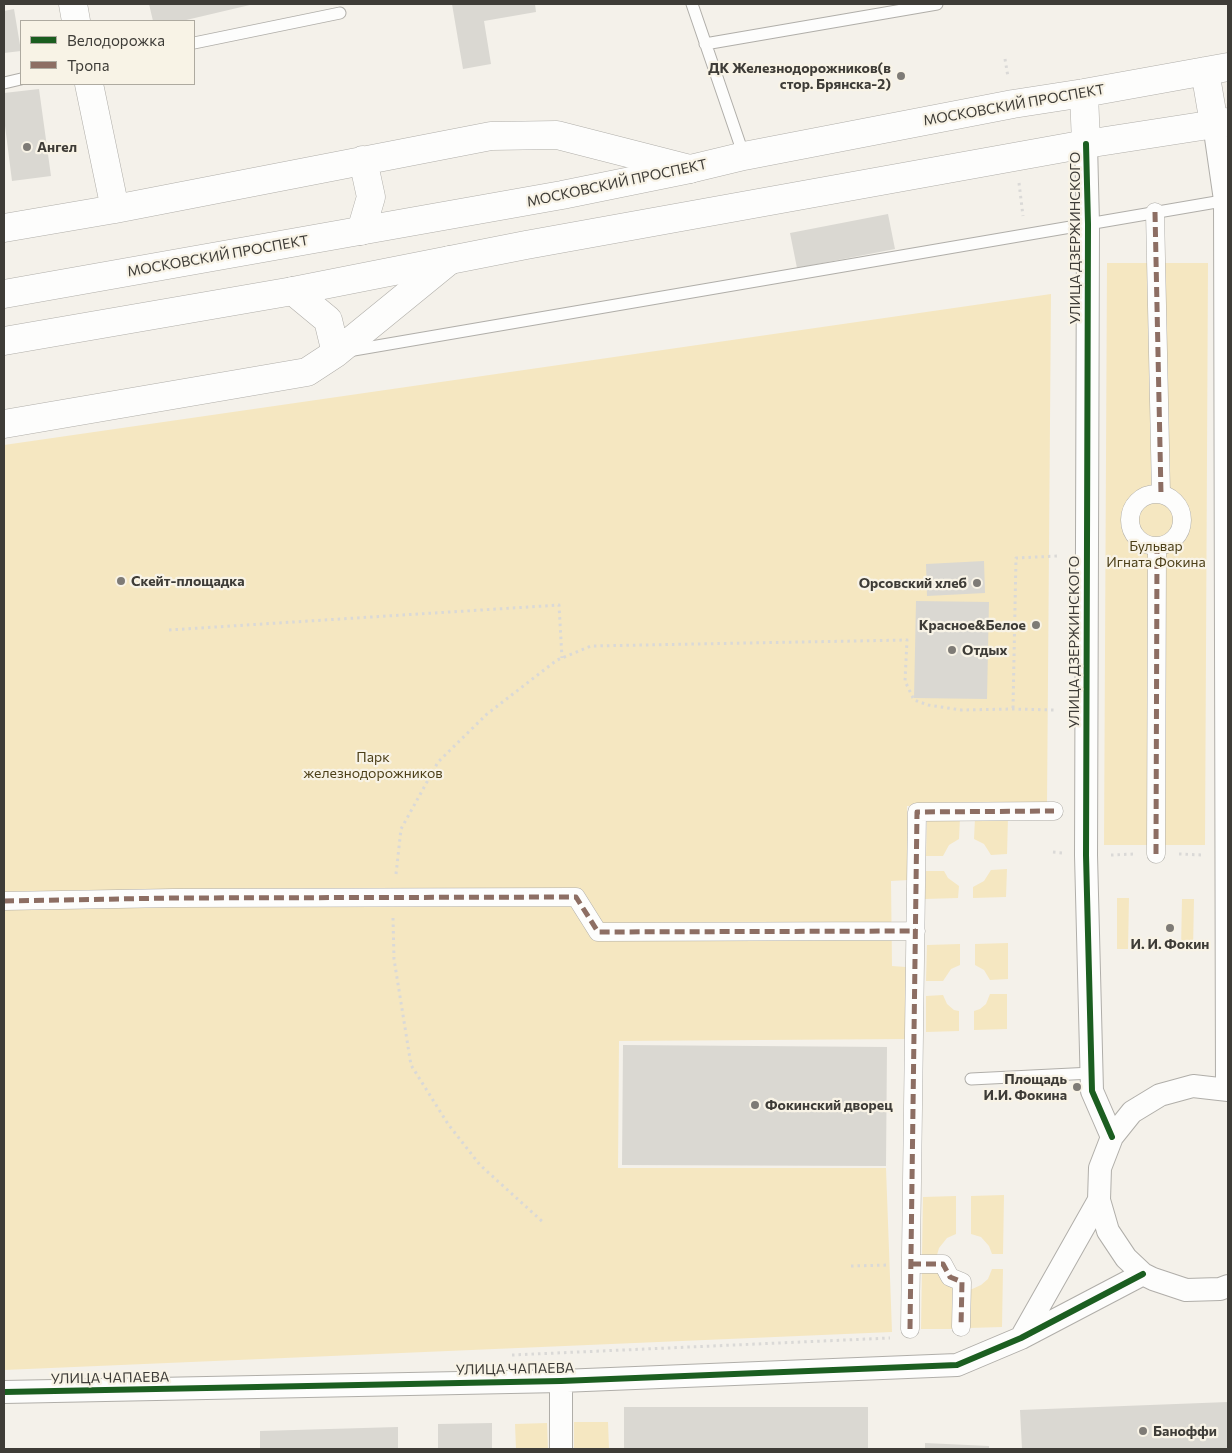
<!DOCTYPE html>
<html>
<head>
<meta charset="utf-8">
<style>
  body { margin:0 }
  #map { position:relative; width:1232px; height:1453px; overflow:hidden; background:#f4f1ea; font-family:Commissioner,sans-serif }
  canvas { display:block }
  .frame { position:absolute; inset:0; border:5px solid #3e3c37; pointer-events:none }
  .legend { position:absolute; left:20px; top:20px; width:175px; height:65px; box-sizing:border-box; background:#f8f3e6; border:1px solid #aeaaa0; margin:0; padding:6px 9px; list-style:none; font-size:15px; color:#3e3c37 }
  .legend li { display:flex; align-items:center; gap:10px; height:25px }
  .legend b { width:25px; border:1px solid #aeaaa0 }
</style>
</head>
<body>
<div id="map">
<canvas width="1232" height="1453"></canvas>
<div class="frame"></div>
<ul class="legend">
<li><b style="height:6px;background:#1b5e20"></b>Велодорожка</li>
<li><b style="height:6px;background:#8d6e63"></b>Тропа</li>
</ul>
</div>
<script>
const context = document.querySelector('canvas').getContext('2d');
context.lineJoin = 'round';
function fill(path, color) { context.fillStyle = color; context.fill(path, 'evenodd'); }
const toPath = rows => new Path2D(rows.map(r => 'M' + r).join(''));
function stroke(path, color, width, dash) { context.strokeStyle = color; context.lineWidth = width; context.lineCap = dash ? 'butt' : 'round'; context.setLineDash(dash || []); context.stroke(path); }
function label(font, color, halo, rows, align = 'center') {
  context.font = font + ' Commissioner,sans-serif'; context.lineWidth = 4.5; context.setLineDash([]); context.textBaseline = 'middle'; context.strokeStyle = halo; context.fillStyle = color; for (const [text, x, y, turn = 0] of rows) {
    context.save(); context.translate(x, y); context.rotate((+turn || 0) * Math.PI / 180); context.textAlign = isNaN(turn) ? turn : align; if (halo) context.strokeText(text, 0, 0); context.fillText(text, 0, 0); context.restore();
  }
}
fill(toPath([
  [1107,263,1208,263,1205,845,1104,845],
  [1051,294,1047,805,907,806,909,880,891,881,892,966,906,967,906,1039,619,1041,618,1168,886,1168,892,1332,4,1370,4,445],
  [1008,817,1007,854,991,855,984,844,974,839,975,818],
  [960,818,959,839,949,845,943,856,926,856,927,819],
  [1007,869,1006,897,973,898,973,887,984,881,991,870],
  [926,871,944,871,948,878,959,886,958,898,925,899],
  [1117,898,1129,898,1128,949,1117,949],
  [1182,899,1194,899,1193,950,1181,950],
  [1008,943,1008,979,990,980,984,970,975,965,975,944],
  [960,944,960,965,951,969,943,981,926,981,927,945],
  [990,994,1007,994,1007,1029,974,1030,974,1011,980,1009,986,1004],
  [943,995,947,1004,954,1010,959,1011,959,1031,926,1032,926,996],
  [1004,1195,1003,1254,992,1254,989,1246,981,1237,971,1234,971,1196],
  [956,1196,956,1234,947,1238,939,1248,937,1255,922,1256,923,1197],
  [992,1269,1003,1269,1002,1327,969,1328,970,1290,981,1285,988,1279],
  [937,1270,955,1288,954,1329,921,1329,922,1271],
  [574,1422,608,1422,609,1449,574,1449],
  [547,1423,548,1449,516,1449,515,1424]
]), '#f5e7c1');
fill(toPath([
  [149,4,254,4,182,21,153,21],
  [452,4,535,4,536,12,484,21,491,64,463,69],
  [14,9,21,51,4,53,4,11],
  [39,89,51,176,12,181,4,118,4,93],
  [888,214,895,249,797,268,790,233],
  [984,561,985,593,927,596,926,564],
  [916,601,989,602,987,699,914,698],
  [623,1045,887,1047,886,1166,622,1165],
  [1228,1402,1228,1449,1022,1449,1020,1410],
  [624,1407,868,1407,868,1449,624,1449],
  [492,1423,492,1449,438,1449,438,1424],
  [398,1427,398,1449,260,1449,260,1431],
  [925,1443,989,1446,989,1449,925,1449]
]), '#dad8d2');
const service = toPath([
  [692,4,744,156],
  [194,43,340,13],
  [705,44,937,4],
  [4,83,21,79],
  [348,351,1228,200],
  [971,1079,1092,1073]
]);
const pedestrian = toPath([
  [1155,212,1161,494],
  '1130 520a26 26 0 1 1 52 0a26 26 0 1 1-52 0Z',
  [1156,854,1157,546],
  [4,901,173,898,576,897,598,932,916,931],
  [911,1264,943,1264,950,1277,962,1282,961,1327],
  [910,1329,917,812,1054,811]
]);
const minor = toPath([
  [1214,124,1225,200,1227,1089],
  [1086,144,1088,224,1086,855,1092,1091,1112,1137],
  [1228,1090,1193,1086,1160,1095,1132,1112,1112,1137,1100,1168,1099,1200,1108,1231,1126,1258,1143,1274,1153,1279,1186,1290,1220,1289,1228,1286],
  [1021,1338,1099,1200],
  [561,1381,561,1449],
  [4,1392,561,1381,957,1365,1021,1338,1143,1274]
]);
const tertiary = toPath([
  [73,4,76,21],
  [89,84,115,209],
  [4,228,115,209,491,136,557,135,690,169],
  [361,231,371,197,363,160],
  [293,291,328,320,336,353],
  [4,424,307,372,336,353,450,260]
]);
const primary = toPath([
  [1205,71,1214,124],
  [1084,93,1086,144],
  [4,294,562,195,690,169,744,156,1013,104,1084,93,1228,67],
  [4,341,293,291,526,245,1086,144,1228,122]
]);
stroke(service, '#b0aea9', 13);
stroke(pedestrian, '#b0aea9', 19);
stroke(minor, '#b0aea9', 24);
stroke(tertiary, '#b0aea9', 29);
stroke(primary, '#b0aea9', 29);
stroke(toPath([
  [1005,59,1008,77],
  [1019,183,1023,216],
  [169,630,559,605,562,658],
  [1013,708,1016,558,1057,556],
  [1053,852,1063,853],
  [1179,854,1203,855],
  [1111,855,1135,854],
  [396,874,401,829,438,762,487,714,557,660,591,646,907,640,905,681,914,700,928,705,961,710,1013,709,1055,710],
  [393,918,394,959,411,1065,448,1124,480,1165,544,1223],
  [851,1266,890,1265],
  [512,1355,890,1338]
]), '#dad9d7', 3, [2.5, 4]);
stroke(service, '#fdfdfc', 11);
stroke(pedestrian, '#fdfdfc', 18);
stroke(minor, '#fdfdfc', 22);
stroke(tertiary, '#fdfdfc', 28);
stroke(primary, '#fdfdfc', 28);
stroke(toPath([
  [1155,212,1161,494],
  [1156,854,1157,546],
  [4,901,173,898,576,897,598,932,916,931],
  [911,1264,943,1264,950,1277,962,1282,961,1327],
  [910,1329,917,812,1054,811]
]), '#8d6e63', 5, [10, 5]);
stroke(toPath([
  [1086,144,1088,224,1086,855,1092,1091,1112,1137],
  [4,1392,561,1381,957,1365,1021,1338,1143,1274]
]), '#1b5e20', 6);
for (const [x, y, r, color] of [
  [901,76,5,"#7e7b76"],
  [27,147,5,"#7e7b76"],
  [121,581,5,"#7e7b76"],
  [977,583,5,"#7e7b76"],
  [1036,625,5,"#7e7b76"],
  [952,650,5,"#7e7b76"],
  [1170,928,5,"#7e7b76"],
  [1077,1087,5,"#7e7b76"],
  [755,1105,5,"#7e7b76"],
  [1143,1431,5,"#7e7b76"]
]) { const dot = new Path2D(); dot.arc(x, y, r, 0, 2 * Math.PI); context.fillStyle = color; context.fill(dot); stroke(dot, '#f8f3e6', 2); }
label('bold 14px', '#3e3c37', '#f8f3e6', [
  ["ДК Железнодорожников(в",891,68,"right"],
  ["стор. Брянска-2)",891,84,"right"],
  ["Ангел",37,147],
  ["Скейт-площадка",131,581],
  ["Орсовский хлеб",967,583,"right"],
  ["Красное&Белое",1026,625,"right"],
  ["Отдых",962,650],
  ["И. И. Фокин",1170,944,"center"],
  ["Площадь",1067,1079,"right"],
  ["И.И. Фокина",1067,1095,"right"],
  ["Фокинский дворец",765,1105],
  ["Баноффи",1153,1431]
], 'left');
label('14px', '#3e3c37', '#f8f3e6', [
  ["МОСКОВСКИЙ ПРОСПЕКТ",1014,105,-10],
  ["МОСКОВСКИЙ ПРОСПЕКТ",617,183,-12],
  ["УЛИЦА ДЗЕРЖИНСКОГО",1075,238,-90],
  ["МОСКОВСКИЙ ПРОСПЕКТ",218,256,-10],
  ["УЛИЦА ДЗЕРЖИНСКОГО",1074,642,-90],
  ["УЛИЦА ЧАПАЕВА",515,1369,-1],
  ["УЛИЦА ЧАПАЕВА",110,1378,-1]
]);
label('14px', '#4c3f18', '#f8f3e6', [
  ["Бульвар",1156,546],
  ["Игната Фокина",1156,562],
  ["Парк",373,757],
  ["железнодорожников",373,773]
]);
</script>
</body>
</html>
